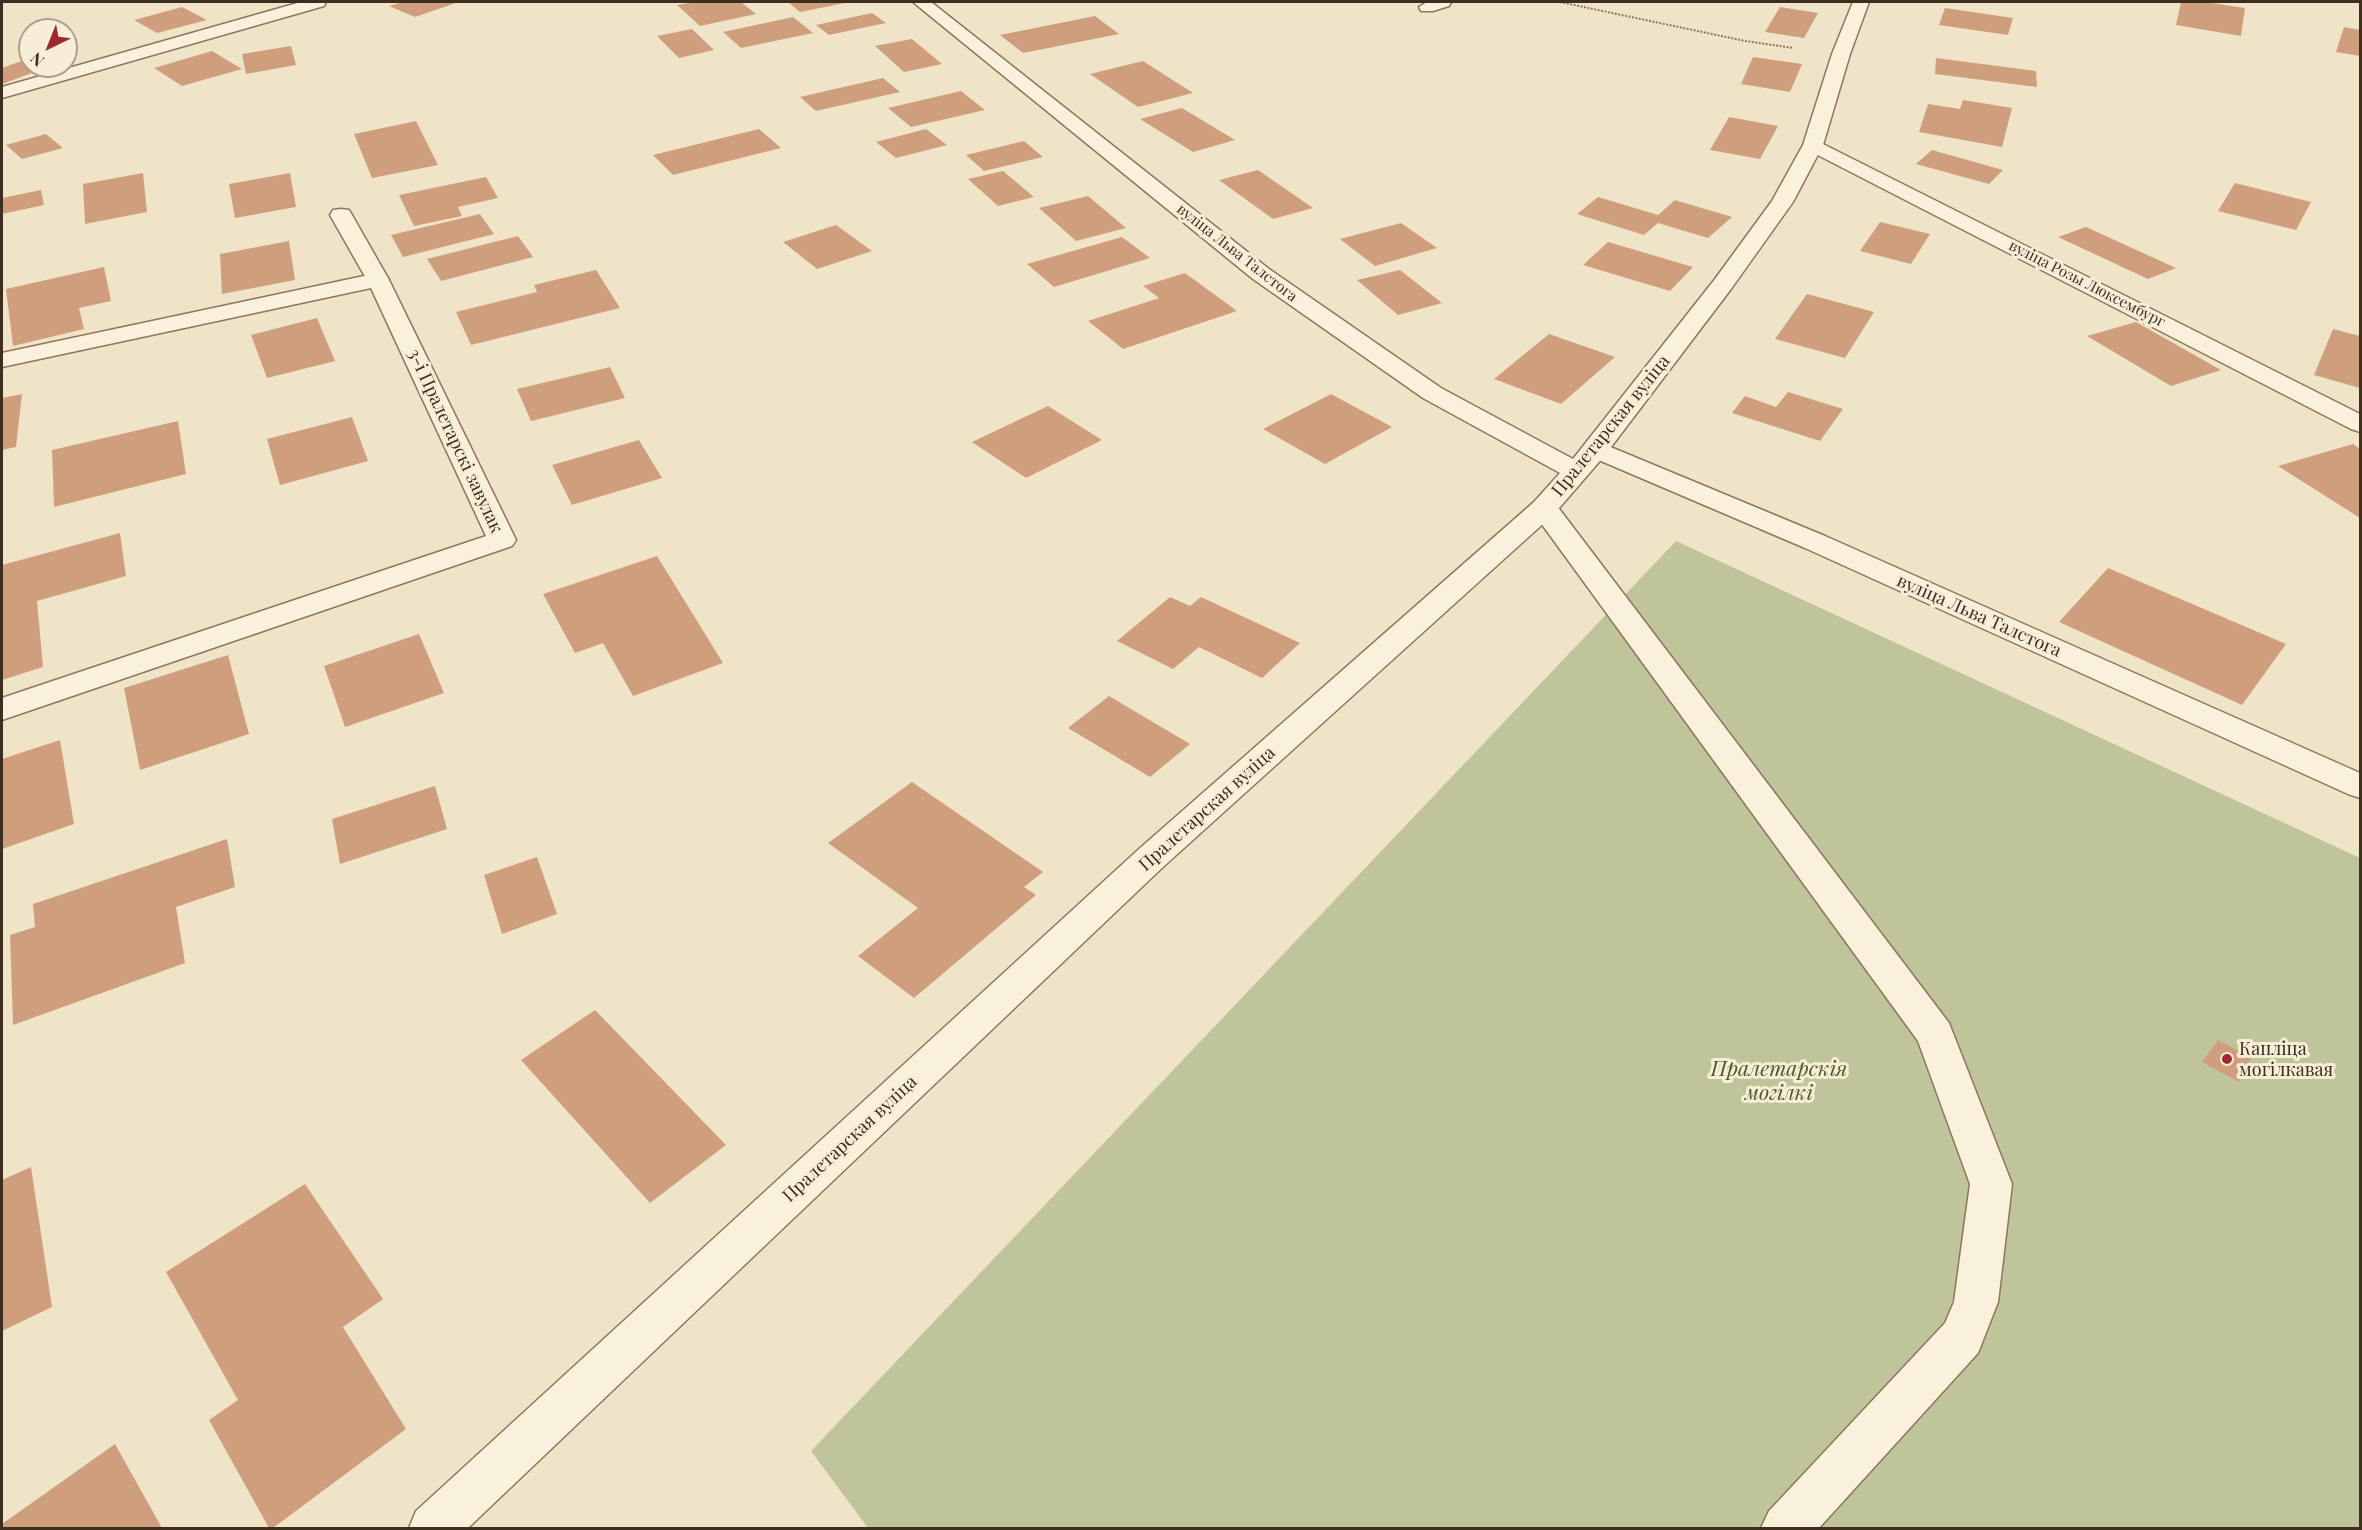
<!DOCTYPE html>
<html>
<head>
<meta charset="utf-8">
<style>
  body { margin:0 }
  #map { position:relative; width:2362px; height:1530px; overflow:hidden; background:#f0e4c8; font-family:"Playfair Display",serif }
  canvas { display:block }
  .frame { position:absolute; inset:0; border:3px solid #3d2e20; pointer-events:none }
  .north { position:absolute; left:18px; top:18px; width:60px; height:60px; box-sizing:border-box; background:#f7eed8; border:2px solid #ada18e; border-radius:50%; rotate:223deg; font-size:16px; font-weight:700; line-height:24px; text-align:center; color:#3d2e20 }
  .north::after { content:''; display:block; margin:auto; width:21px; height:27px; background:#9e2a2b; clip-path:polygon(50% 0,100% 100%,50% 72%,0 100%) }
</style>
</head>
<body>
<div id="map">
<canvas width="2362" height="1530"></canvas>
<div class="frame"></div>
<div class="north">N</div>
</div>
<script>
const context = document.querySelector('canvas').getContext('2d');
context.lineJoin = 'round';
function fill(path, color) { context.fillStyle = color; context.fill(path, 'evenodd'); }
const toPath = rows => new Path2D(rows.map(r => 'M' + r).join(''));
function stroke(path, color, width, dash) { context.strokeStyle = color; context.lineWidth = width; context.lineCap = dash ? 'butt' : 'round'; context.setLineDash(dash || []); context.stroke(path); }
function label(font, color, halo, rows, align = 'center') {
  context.font = font + ' "Playfair Display",serif'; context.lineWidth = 6; context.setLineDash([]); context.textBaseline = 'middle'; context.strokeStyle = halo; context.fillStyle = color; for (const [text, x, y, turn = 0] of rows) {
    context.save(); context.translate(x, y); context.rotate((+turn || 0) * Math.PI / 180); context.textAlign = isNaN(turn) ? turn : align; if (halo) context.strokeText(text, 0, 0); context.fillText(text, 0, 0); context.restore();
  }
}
fill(toPath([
  [1676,541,2360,858,2360,1528,868,1528,811,1451]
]), '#bfc49a');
fill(toPath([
  [403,2,452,2,456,3,415,17,389,6],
  [696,2,741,2,756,14,700,26,677,5],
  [788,2,845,2,845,3,800,12],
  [2181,2,2205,2,2245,8,2241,36,2176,25],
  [182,7,207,20,157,33,134,20],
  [1780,7,1818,13,1804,38,1765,32],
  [1945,8,2013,18,2008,35,1939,25],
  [872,13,886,23,829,35,816,25],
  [1095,16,1119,34,1023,53,1000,35],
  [793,17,813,33,741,48,723,32],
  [2344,27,2360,30,2360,56,2336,52],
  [692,29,714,50,679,58,657,36],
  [912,39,942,64,904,72,875,46],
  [291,46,296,65,246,74,242,54],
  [212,51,242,69,182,86,154,68],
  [1753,57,1802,64,1790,92,1741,84],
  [30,58,30,66,51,66,2,84,2,68],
  [1936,58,2036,71,2037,87,1935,74],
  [1143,61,1193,93,1138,107,1090,74],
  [883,78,900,92,816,111,800,97],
  [961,91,985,110,911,127,888,108],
  [1963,100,2012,108,2002,147,1919,132,1928,104,1960,109],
  [1182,108,1235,140,1193,152,1140,119],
  [1729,117,1778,126,1760,159,1710,150],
  [416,121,438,165,372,178,354,134],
  [759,129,781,148,673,175,653,155],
  [926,129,947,145,896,158,876,142],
  [46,134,63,148,22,159,6,145],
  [1024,141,1043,157,984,171,966,155],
  [1932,150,2003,170,1989,184,1916,164],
  [1258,170,1313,208,1273,219,1219,180],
  [1003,171,1034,197,998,206,968,179],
  [143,173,147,212,85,224,83,184],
  [290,173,296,207,235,218,229,184],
  [486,177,498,198,458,207,462,216,414,226,399,195],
  [2235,183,2311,202,2296,230,2218,211],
  [41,190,44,205,2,214,2,198],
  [1088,196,1126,228,1076,241,1039,208],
  [1598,197,1658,215,1675,200,1732,217,1708,238,1658,223,1644,235,1577,214],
  [480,214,494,234,403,257,391,235],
  [1880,222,1930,234,1911,264,1860,251],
  [1401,223,1437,248,1375,266,1340,239],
  [836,225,872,251,817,269,783,242],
  [2086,227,2176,268,2148,279,2058,237],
  [518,236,533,257,441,281,427,259],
  [1122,237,1150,258,1054,287,1027,264],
  [289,241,295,280,222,294,220,254],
  [1608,242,1693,267,1670,291,1583,265],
  [104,267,111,301,79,308,84,329,13,346,6,289],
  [596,270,620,308,471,345,456,312,537,292,534,285],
  [1400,270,1442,303,1398,315,1357,280],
  [1185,273,1237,311,1123,349,1088,321,1159,298,1143,286],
  [1807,294,1874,312,1845,358,1775,339],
  [317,318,335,361,267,378,251,335],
  [2136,322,2221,370,2171,386,2087,336],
  [2333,329,2360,336,2360,388,2314,375],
  [1549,334,1615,357,1561,404,1494,379],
  [610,367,625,398,531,421,517,389],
  [1788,392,1843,409,1820,441,1732,413,1745,396,1776,407],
  [22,394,16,447,2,450,2,398],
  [1331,394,1392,427,1325,464,1263,429],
  [1048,406,1102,440,1026,478,972,442],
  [352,417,368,461,280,485,267,439],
  [178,421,186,474,54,507,52,450],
  [639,440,662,478,572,505,552,465],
  [2353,444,2360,449,2360,518,2278,466],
  [120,533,126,576,37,601,43,667,2,680,2,565],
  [657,556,723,663,633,696,603,643,575,653,543,594],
  [2108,568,2286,644,2242,705,2059,622],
  [1170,597,1190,606,1201,597,1300,643,1262,678,1199,647,1173,669,1117,641],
  [419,634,444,693,345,727,324,666],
  [228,655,249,734,140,770,124,688],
  [1109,696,1190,744,1150,777,1068,728],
  [60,740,74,824,2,849,2,759],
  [912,782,1043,872,1024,887,1036,895,914,998,858,956,918,908,828,843],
  [435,786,447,829,340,864,332,819],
  [227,839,235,887,176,907,185,963,13,1025,10,935,35,927,33,904],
  [537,857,557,914,502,934,484,875],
  [595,1010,726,1145,650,1203,521,1060],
  [2218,1040,2251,1058,2239,1082,2202,1062],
  [31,1167,52,1307,2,1331,2,1180],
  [305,1184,383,1299,343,1327,406,1429,273,1528,269,1528,209,1420,238,1400,166,1272],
  [115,1444,162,1528,2,1528,2,1524]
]), '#cf9f7d');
const service = toPath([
  [1427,2,1451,2,1449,6,1433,11,1421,11,1419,7,1427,2],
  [341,209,349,210,352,215,389,280,386,285,378,287,370,285,367,280,330,215,333,210,341,209],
  [1544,500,1554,502,1949,1023,2012,1184,1998,1302,1978,1353,1819,1528,1761,1528,1769,1511,1945,1323,1954,1302,1970,1184,1918,1041,1530,508,1534,502,1544,500]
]);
const minor = toPath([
  [301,2,326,2,324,6,2,98,2,87,301,2],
  [1813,139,2360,414,2360,432,2351,429,1806,149,1803,145,1806,141,1813,139],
  [378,273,386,275,389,280,516,540,512,546,2,720,2,698,486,536,371,288,2,367,2,353,378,273],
  [1596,441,1825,536,2360,773,2360,798,2348,794,1805,548,1587,455,1583,449,1587,443,1596,441]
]);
const tertiary = toPath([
  [913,2,931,2,1269,269,1441,388,1573,459,1715,279,1772,201,1803,145,1832,54,1853,2,1869,2,1850,54,1823,145,1793,202,1731,289,1605,455,1554,514,1163,867,468,1528,409,1528,416,1511,1139,849,1534,502,1560,473,1423,398,1253,279,913,2]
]);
stroke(service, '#8d765c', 3);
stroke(minor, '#8d765c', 3);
stroke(tertiary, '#8d765c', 3);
stroke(toPath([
  [1560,2,1745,41,1793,48]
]), '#8d765c', 2, [2, 1.5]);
fill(service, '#faf1dc');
fill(minor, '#faf1dc');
fill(tertiary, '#faf1dc');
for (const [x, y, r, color] of [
  [2227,1059,6,"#9e2a2b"]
]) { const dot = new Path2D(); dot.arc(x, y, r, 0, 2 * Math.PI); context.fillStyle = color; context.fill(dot); stroke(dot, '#f7eed8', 2); }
label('15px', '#3d2e20', '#f7eed8', [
  ["вуліца Льва Талстога",1237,253,38],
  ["вуліца Розы Люксембург",2087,284,27]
]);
label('18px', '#3d2e20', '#f7eed8', [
  ["Пралетарская вуліца",1611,426,-51],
  ["3-і Пралетарскі завулак",455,441,65],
  ["вуліца Льва Талстога",1979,616,24],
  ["Пралетарская вуліца",1207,809,-42],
  ["Пралетарская вуліца",850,1139,-43]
]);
label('18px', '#3d2e20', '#f7eed8', [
  ["Капліца",2239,1049],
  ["могілкавая",2239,1070]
], 'left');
label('italic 21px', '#4d5a26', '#f7eed8', [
  ["Пралетарскія",1779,1069],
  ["могілкі",1779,1093]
]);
</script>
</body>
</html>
